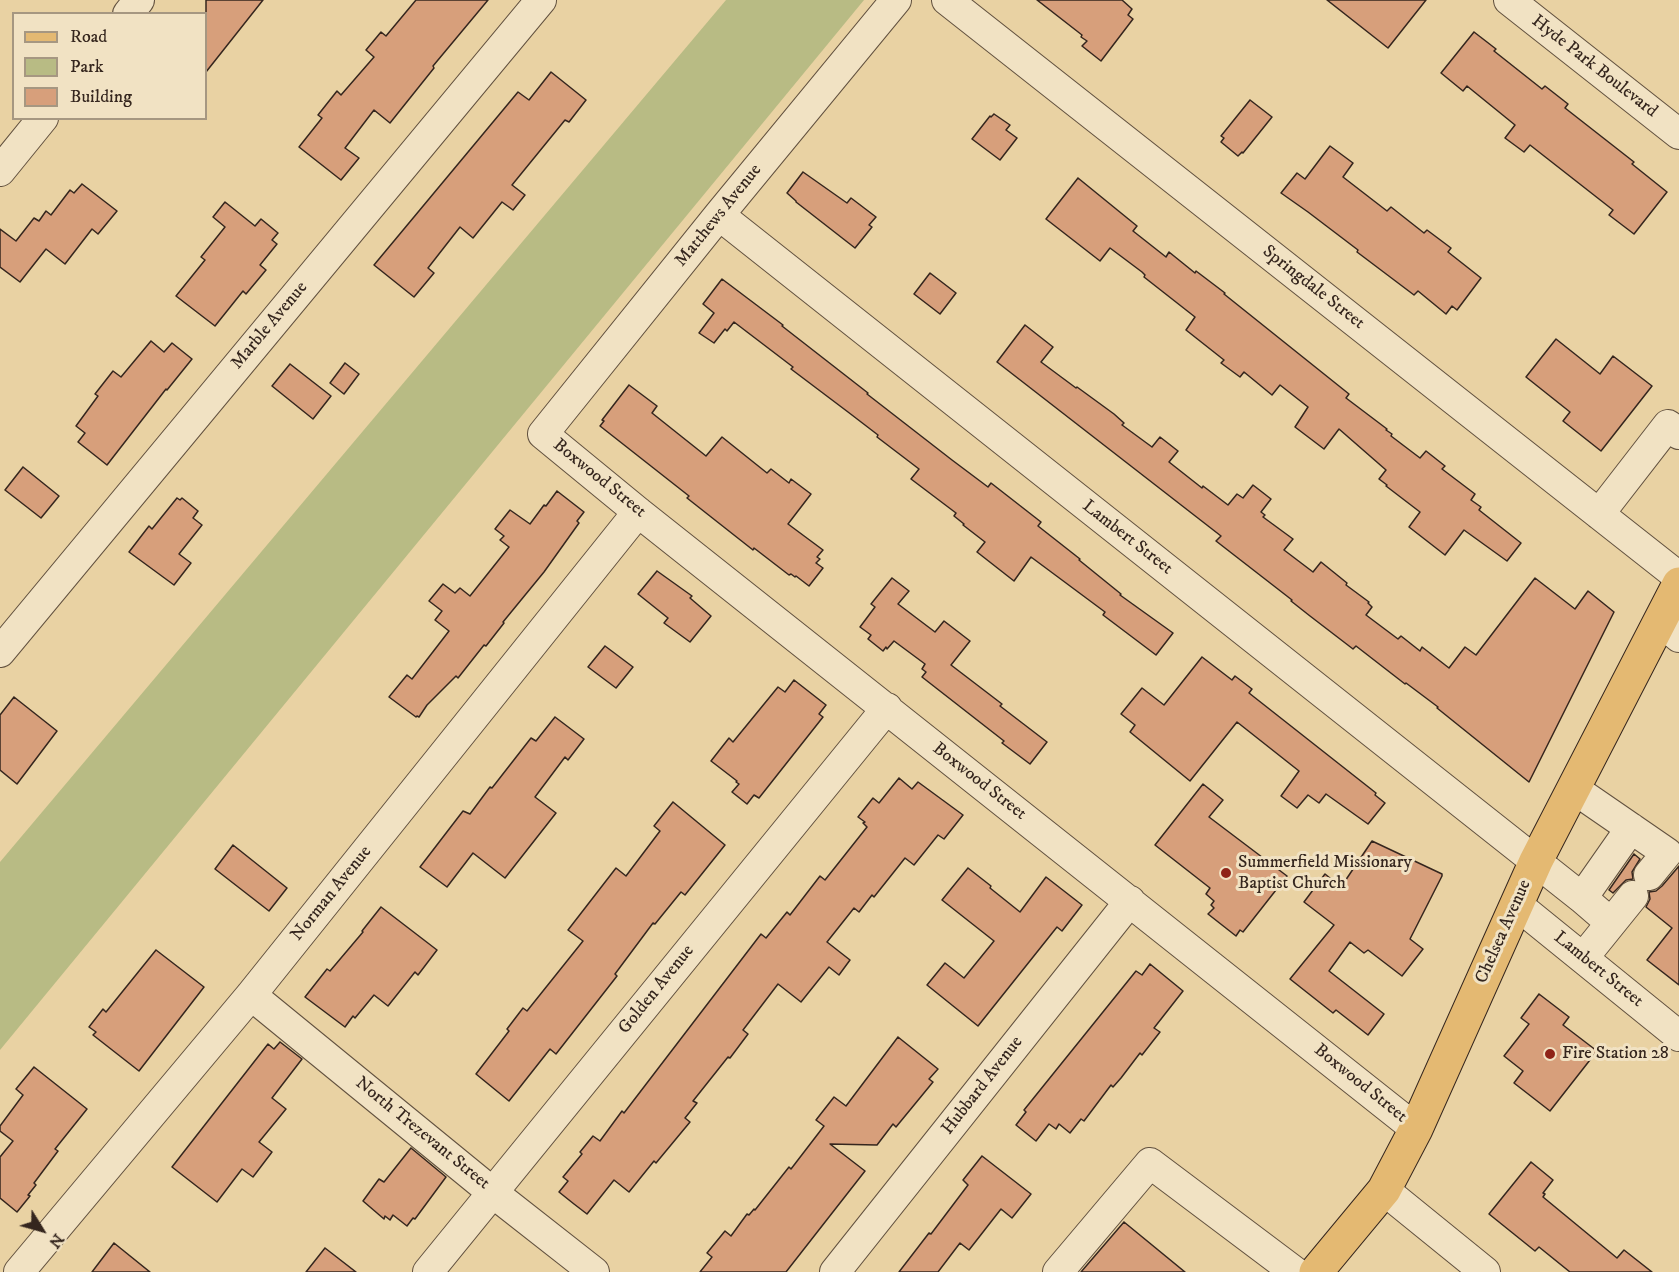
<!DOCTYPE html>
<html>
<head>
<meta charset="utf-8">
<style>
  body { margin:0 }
  #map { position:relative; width:1679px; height:1272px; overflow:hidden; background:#e9d2a3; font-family:"IM FELL DW Pica",serif }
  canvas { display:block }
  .legend { position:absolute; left:12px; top:12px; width:195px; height:108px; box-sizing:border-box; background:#f1e2c3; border:2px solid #a69781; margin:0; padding:8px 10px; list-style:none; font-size:18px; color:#35261e }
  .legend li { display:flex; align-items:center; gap:12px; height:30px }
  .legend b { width:30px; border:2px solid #a69781 }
  .north { position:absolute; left:12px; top:1200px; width:60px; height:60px; -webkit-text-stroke:4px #f1e2c3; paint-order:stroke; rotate:127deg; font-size:16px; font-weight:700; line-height:24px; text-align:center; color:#35261e }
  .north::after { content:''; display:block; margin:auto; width:21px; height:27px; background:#35261e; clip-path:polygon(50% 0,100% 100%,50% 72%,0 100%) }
</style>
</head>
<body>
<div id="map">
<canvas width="1679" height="1272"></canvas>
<ul class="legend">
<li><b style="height:8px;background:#e4b972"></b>Road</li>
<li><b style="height:16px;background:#b8bb84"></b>Park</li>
<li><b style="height:16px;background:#d79f7b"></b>Building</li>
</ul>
<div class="north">N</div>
</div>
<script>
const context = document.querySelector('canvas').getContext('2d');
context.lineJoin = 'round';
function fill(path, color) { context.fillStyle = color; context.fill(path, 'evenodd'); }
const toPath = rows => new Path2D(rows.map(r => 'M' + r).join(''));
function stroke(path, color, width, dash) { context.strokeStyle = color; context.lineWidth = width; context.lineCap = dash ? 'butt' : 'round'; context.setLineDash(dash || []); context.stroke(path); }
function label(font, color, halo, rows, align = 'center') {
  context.font = font + ' "IM FELL DW Pica",serif'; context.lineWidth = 6; context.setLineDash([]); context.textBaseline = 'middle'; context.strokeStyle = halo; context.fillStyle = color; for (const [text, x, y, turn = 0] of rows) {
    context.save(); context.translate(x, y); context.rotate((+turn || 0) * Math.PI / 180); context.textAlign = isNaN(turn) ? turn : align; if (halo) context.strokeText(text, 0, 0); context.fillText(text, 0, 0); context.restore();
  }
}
fill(toPath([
  [726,0,864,0,0,1050,0,862]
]), '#b8bb84');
const building = toPath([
  [206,0,263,0,206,72,206,0],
  [416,0,488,0,433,66,434,68,390,123,374,110,345,148,359,158,341,180,299,147,322,118,318,115,337,91,341,95,374,57,366,50,381,32,386,36,416,0],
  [1037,0,1122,0,1132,9,1128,15,1133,19,1101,61,1082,46,1087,41,1081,37,1082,35,1037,0],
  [1327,0,1426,0,1388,48,1327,0],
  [1474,32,1496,49,1494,51,1542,89,1545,86,1568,104,1565,108,1634,162,1632,164,1667,192,1634,234,1609,215,1613,210,1530,145,1524,152,1505,138,1515,125,1467,86,1463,91,1441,73,1474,32],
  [551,72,586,100,569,122,565,120,512,185,525,195,513,210,502,202,473,238,460,227,428,268,434,273,414,297,374,265,518,92,529,100,551,72],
  [1250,100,1272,117,1243,153,1242,152,1238,156,1221,142,1224,138,1221,136,1250,100],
  [994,114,1010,125,1006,130,1017,138,1000,160,972,139,990,116,991,117,994,114],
  [1330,146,1353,163,1343,177,1387,211,1391,207,1424,233,1427,230,1451,248,1448,252,1481,278,1457,310,1452,306,1446,314,1418,291,1414,295,1357,252,1358,250,1308,212,1281,193,1297,173,1305,179,1330,146],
  [803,172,847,203,851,198,876,217,869,225,872,227,855,248,796,202,796,201,787,193,803,172],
  [1078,178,1137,226,1133,231,1166,257,1169,252,1195,273,1196,271,1225,293,1224,294,1349,394,1346,398,1387,429,1386,430,1392,434,1391,436,1420,458,1426,451,1445,466,1442,469,1475,494,1471,500,1481,507,1479,510,1521,543,1507,561,1464,530,1445,555,1409,527,1420,512,1386,486,1387,485,1379,479,1386,470,1339,429,1324,449,1295,427,1308,407,1280,385,1272,395,1244,372,1240,377,1221,363,1224,360,1186,330,1195,317,1144,277,1145,275,1142,272,1110,248,1100,261,1046,219,1078,178],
  [82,184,117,211,98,234,92,229,65,264,46,249,20,282,0,267,0,229,16,241,34,218,39,221,46,211,51,215,70,190,74,193,82,184],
  [225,202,255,226,261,219,278,233,272,240,277,244,260,265,266,270,246,294,243,291,215,326,176,296,205,260,201,257,225,227,213,217,225,202],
  [930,273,956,293,940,314,914,294,930,273],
  [722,279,783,325,782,326,868,393,867,394,952,460,988,487,991,483,1041,522,1038,526,1080,559,1079,560,1121,594,1120,595,1173,633,1156,655,1103,615,1105,612,1031,557,1014,581,977,552,985,542,963,525,964,524,954,516,956,513,911,479,919,469,877,437,878,435,848,412,791,369,793,367,734,322,727,331,725,329,714,343,699,333,714,313,703,304,722,279],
  [1025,325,1053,347,1041,362,1076,388,1077,387,1114,414,1124,423,1122,425,1152,447,1160,437,1178,451,1169,462,1202,488,1203,486,1228,505,1237,494,1243,498,1253,485,1271,499,1261,512,1265,515,1263,517,1293,539,1284,550,1313,572,1321,562,1347,583,1346,585,1369,602,1368,603,1372,607,1366,615,1398,639,1401,636,1420,651,1422,647,1449,668,1465,647,1476,655,1535,578,1575,609,1588,591,1614,612,1529,782,1437,708,1438,707,1406,683,1405,684,1356,646,1353,649,1310,616,1291,601,1292,600,1216,541,1221,536,997,362,1025,325],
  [1556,339,1600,374,1613,356,1652,386,1601,451,1563,421,1570,412,1526,377,1556,339],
  [151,341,164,352,172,343,192,359,167,390,166,389,107,465,78,442,85,433,76,426,98,396,95,394,113,371,121,377,151,341],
  [345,363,359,374,344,394,330,383,345,363],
  [290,364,331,396,313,419,272,386,290,364],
  [629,385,657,406,652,413,706,456,722,437,767,473,771,469,789,483,791,479,811,494,788,524,823,550,817,557,820,559,816,563,823,568,809,586,796,576,795,577,791,574,789,575,754,548,753,550,687,498,689,496,600,426,604,421,602,420,629,385],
  [23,467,59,496,41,518,5,490,23,467],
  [557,491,584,512,577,521,579,523,544,572,503,622,504,623,486,646,484,645,458,678,456,676,427,705,419,717,417,716,416,717,389,697,407,675,412,679,449,631,435,620,442,611,429,601,443,584,455,593,460,588,470,596,509,547,500,540,504,536,495,529,510,510,530,524,544,505,546,506,557,491],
  [177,498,180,500,182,498,198,511,193,518,202,525,179,554,191,563,174,585,129,552,149,526,152,529,177,498],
  [657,571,692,596,690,598,711,616,690,642,664,623,668,618,638,594,657,571],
  [892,578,909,591,898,604,935,632,944,621,970,641,951,665,1002,704,1000,706,1047,742,1030,764,1002,743,1004,741,922,677,926,672,922,669,925,664,894,641,887,649,886,647,883,651,868,639,871,635,860,627,875,607,871,604,892,578],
  [605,646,633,667,616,688,588,667,605,646],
  [1202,657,1232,680,1235,676,1252,689,1249,693,1376,793,1375,795,1385,803,1368,824,1326,794,1319,803,1308,795,1297,808,1281,796,1299,771,1237,722,1190,781,1130,732,1135,725,1121,714,1142,688,1164,705,1202,657],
  [794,680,826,705,819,714,823,717,759,798,754,795,747,804,732,792,739,784,736,782,737,781,711,761,729,738,733,742,778,687,785,692,794,680],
  [14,697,57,731,17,784,0,770,0,715,14,697],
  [555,717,584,739,568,760,565,757,535,797,556,813,505,878,473,853,447,887,420,867,463,811,470,814,490,787,492,788,531,738,536,741,555,717],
  [899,778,912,789,918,782,963,815,944,839,938,835,914,865,905,858,874,897,872,895,859,912,854,908,827,942,850,960,839,975,829,967,801,1002,778,984,743,1030,748,1034,730,1058,728,1057,693,1101,697,1103,685,1118,690,1122,656,1163,654,1161,629,1192,614,1180,587,1214,574,1204,559,1192,568,1181,563,1177,582,1154,580,1152,593,1136,600,1141,622,1111,624,1113,761,934,766,938,787,912,790,915,820,876,825,880,867,827,863,823,865,822,858,817,873,798,879,803,899,778],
  [1203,784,1223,800,1209,817,1287,876,1243,932,1240,930,1236,936,1208,914,1214,908,1211,905,1214,901,1206,894,1210,888,1155,845,1203,784],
  [673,802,725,845,685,895,681,892,655,924,653,923,615,974,617,976,556,1054,550,1049,509,1101,476,1074,509,1031,507,1029,523,1008,527,1011,583,941,568,930,616,868,626,876,660,831,654,826,673,802],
  [1372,841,1442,874,1442,876,1410,939,1423,949,1402,976,1368,950,1364,953,1350,942,1329,971,1384,1014,1368,1035,1336,1010,1333,1013,1290,979,1334,925,1304,902,1325,874,1341,887,1372,841],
  [233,845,287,888,269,911,215,869,233,845],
  [1634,854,1640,859,1632,872,1633,879,1626,880,1613,893,1609,890,1634,854],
  [1679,866,1679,985,1647,960,1672,928,1646,907,1650,899,1649,892,1656,891,1662,886,1679,866],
  [968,868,991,886,990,888,1020,912,1046,877,1082,905,1062,931,1057,927,978,1026,927,985,945,963,964,978,994,941,942,900,968,868],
  [381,907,437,950,418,975,415,972,388,1006,374,995,355,1018,353,1016,345,1027,305,997,327,969,330,971,363,932,362,931,381,907],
  [156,950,204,987,139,1071,93,1035,96,1032,89,1027,103,1009,106,1012,156,950],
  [1150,964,1183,991,1154,1028,1160,1032,1142,1055,1140,1053,1121,1078,1113,1087,1111,1085,1084,1121,1081,1119,1070,1133,1059,1124,1056,1129,1049,1124,1036,1141,1016,1125,1026,1112,1024,1110,1136,971,1142,975,1150,964],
  [1539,994,1569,1017,1563,1025,1597,1051,1550,1111,1514,1083,1523,1071,1504,1056,1529,1024,1521,1018,1539,994],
  [898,1037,938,1069,929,1079,933,1082,896,1127,893,1124,877,1145,830,1144,865,1171,786,1272,700,1272,712,1257,707,1253,725,1231,731,1236,747,1214,749,1215,754,1209,755,1210,789,1167,791,1169,824,1126,816,1120,834,1097,846,1106,898,1037],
  [280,1042,302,1059,272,1098,286,1109,259,1142,272,1152,253,1177,242,1169,217,1202,172,1167,268,1044,274,1049,280,1042],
  [34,1067,87,1109,55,1149,58,1151,34,1183,36,1185,28,1195,30,1196,17,1212,0,1198,0,1157,13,1141,0,1131,0,1126,23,1095,16,1089,34,1067],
  [411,1148,446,1177,415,1219,413,1218,407,1226,393,1215,390,1220,385,1216,384,1219,363,1201,379,1179,384,1182,411,1148],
  [982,1156,1031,1194,1012,1218,1001,1209,969,1250,960,1243,938,1272,899,1272,929,1233,931,1234,968,1185,963,1180,982,1156],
  [1531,1162,1553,1180,1543,1193,1545,1194,1543,1197,1617,1258,1624,1250,1652,1272,1570,1272,1539,1247,1535,1251,1489,1214,1531,1162],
  [1124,1222,1185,1272,1081,1272,1124,1222],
  [114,1243,150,1272,92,1272,114,1243],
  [325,1248,356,1272,306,1272,325,1248]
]);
fill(building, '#d79f7b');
stroke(building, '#35261e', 1.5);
const minor = toPath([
  [896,0,719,215,543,434,638,512,1416,1129],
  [947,0,1679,577],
  [1509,0,1679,134],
  [128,14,139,0],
  [0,171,43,118],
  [719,215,1582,898],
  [1599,514,1668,425,1679,434],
  [1660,621,1679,637],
  [0,652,541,0],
  [1574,789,1667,853,1649,875],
  [1516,904,1679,1036],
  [1611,923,1582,898,1631,828],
  [1583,958,1633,896],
  [251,995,492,1192,594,1272],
  [1384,1190,1485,1272],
  [19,1272,251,995,638,512],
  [428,1272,887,708],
  [835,1272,1130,901],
  [1058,1272,1150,1163,1295,1272]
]);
const major = toPath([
  [1316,1272,1384,1190,1416,1129,1536,861,1679,584]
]);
stroke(minor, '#62513f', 32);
stroke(major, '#35261e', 35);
stroke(minor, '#f1e2c3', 30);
stroke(major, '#e4b972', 33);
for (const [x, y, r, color] of [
  [1226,873,6,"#8f2418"],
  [1550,1054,6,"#8f2418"]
]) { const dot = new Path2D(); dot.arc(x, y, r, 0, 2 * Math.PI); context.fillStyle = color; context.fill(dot); stroke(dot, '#f1e2c3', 2); }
label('18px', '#35261e', '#f1e2c3', [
  ["Hyde Park Boulevard",1594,67,38],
  ["Matthews Avenue",719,216,-51],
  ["Springdale Street",1313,288,38],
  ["Marble Avenue",270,326,-50],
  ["Boxwood Street",599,479,39],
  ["Lambert Street",1127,538,38],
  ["Boxwood Street",979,782,38],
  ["Norman Avenue",332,894,-51],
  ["Chelsea Avenue",1504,932,-66],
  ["Lambert Street",1598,970,39],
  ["Golden Avenue",657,990,-51],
  ["Boxwood Street",1360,1084,39],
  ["Hubbard Avenue",983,1086,-52],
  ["North Trezevant Street",422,1134,39]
]);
label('18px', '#35261e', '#f1e2c3', [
  ["Summerfield Missionary",1238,863],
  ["Baptist Church",1238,884],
  ["Fire Station 28",1562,1054]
], 'left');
</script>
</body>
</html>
